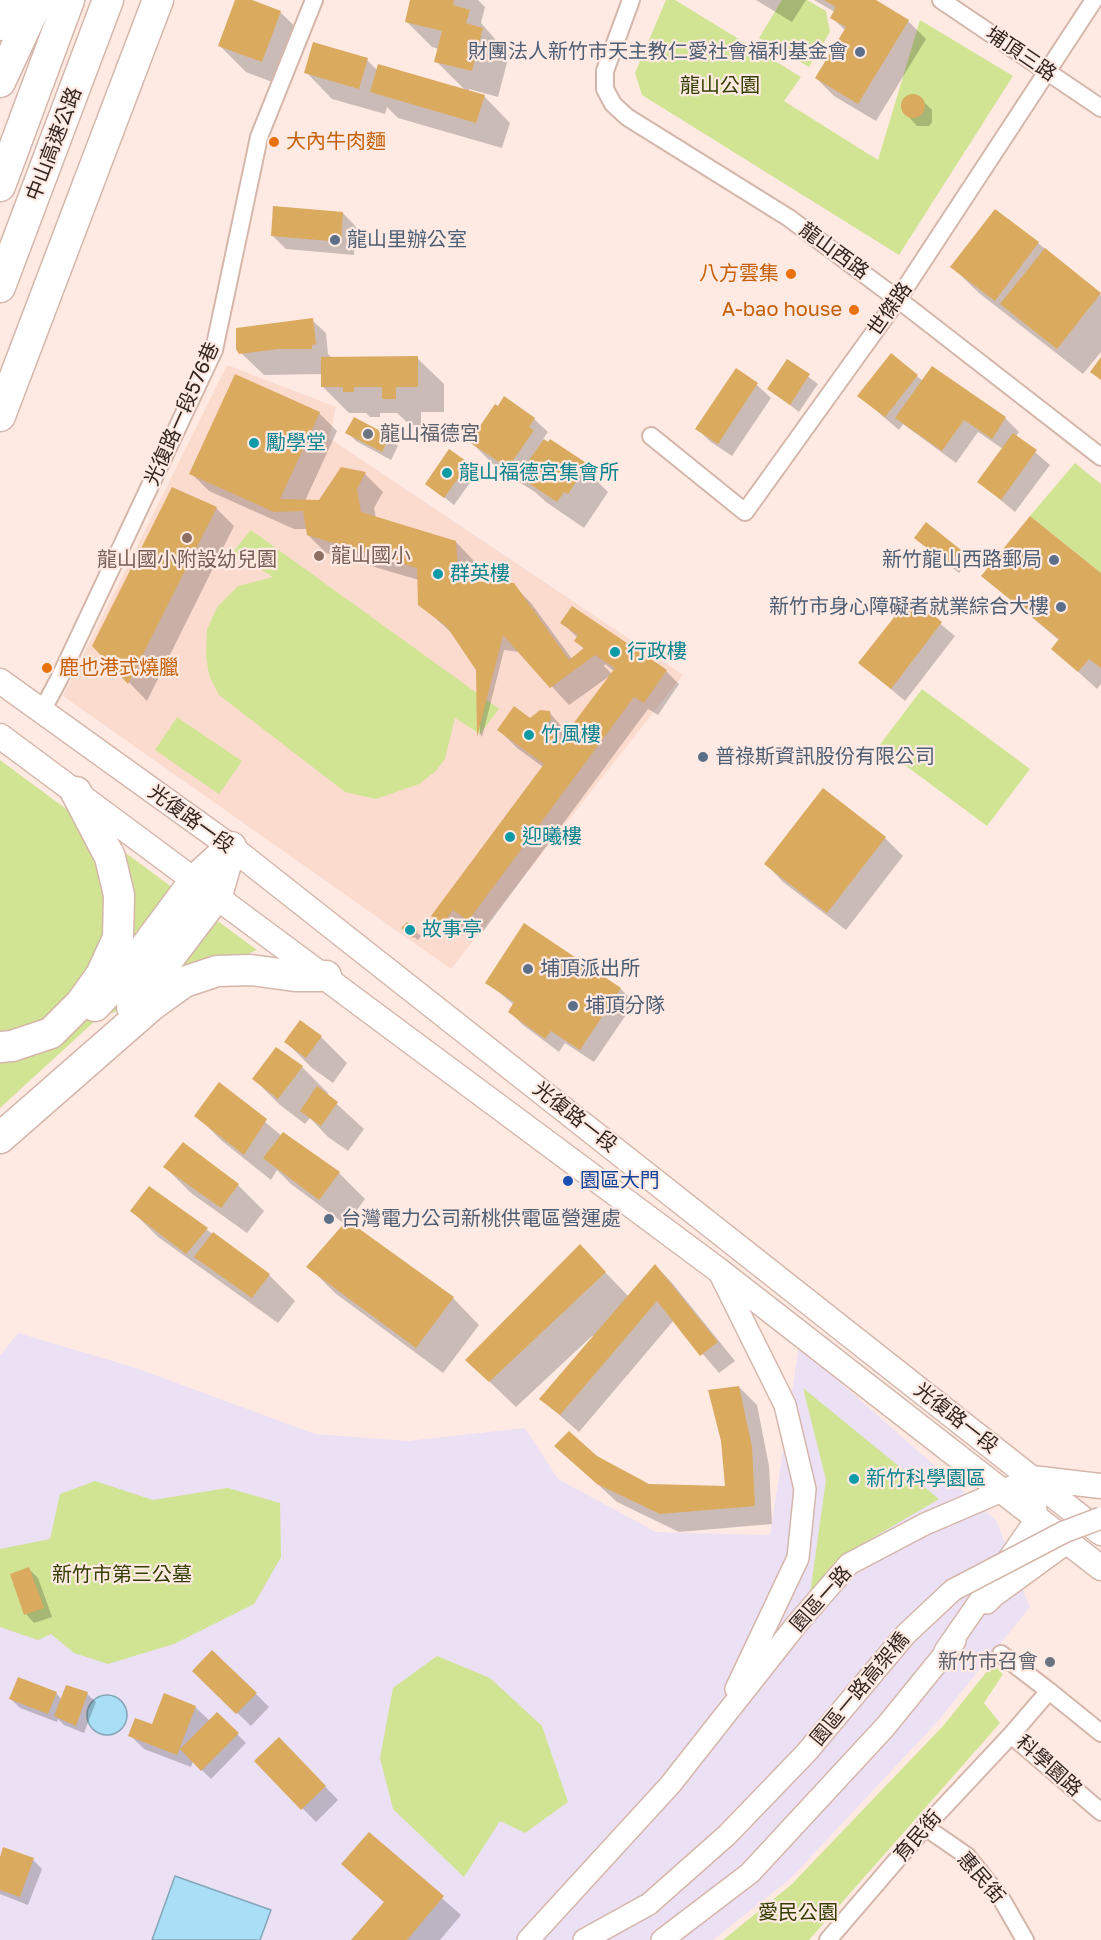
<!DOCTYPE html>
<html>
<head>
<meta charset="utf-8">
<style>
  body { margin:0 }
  canvas { display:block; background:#feeae3 }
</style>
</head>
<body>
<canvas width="1101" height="1940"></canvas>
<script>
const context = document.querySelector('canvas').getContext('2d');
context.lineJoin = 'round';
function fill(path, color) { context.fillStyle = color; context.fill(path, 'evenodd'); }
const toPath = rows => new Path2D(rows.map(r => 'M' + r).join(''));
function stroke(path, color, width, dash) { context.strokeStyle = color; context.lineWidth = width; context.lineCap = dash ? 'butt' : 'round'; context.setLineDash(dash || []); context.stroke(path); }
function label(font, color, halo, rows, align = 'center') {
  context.font = font + ' "Golos Text","Noto Sans TC",sans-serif'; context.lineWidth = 4.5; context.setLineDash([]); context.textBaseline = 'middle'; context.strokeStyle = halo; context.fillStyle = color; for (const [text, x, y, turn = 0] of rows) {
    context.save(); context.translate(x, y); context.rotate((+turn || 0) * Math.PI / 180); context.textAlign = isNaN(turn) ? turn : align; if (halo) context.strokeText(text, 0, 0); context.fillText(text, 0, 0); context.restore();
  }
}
fill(toPath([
  [227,365,336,407,329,438,683,675,451,969,63,696]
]), '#fcdbcf');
fill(toPath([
  [18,1333,136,1368,315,1434,408,1441,525,1428,558,1479,656,1532,770,1535,799,1346,996,1520,1030,1607,938,1721,790,1879,713,1940,0,1940,0,1356]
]), '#ece0f4');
fill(toPath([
  [666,0,675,0,801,77,784,101,878,160,920,20,1013,76,899,255,642,95,635,73],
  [782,0,807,0,826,11,830,32,809,67,759,38],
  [1075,463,1101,484,1101,573,1030,516],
  [251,530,499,709,480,734,455,718,445,759,436,771,419,784,376,799,345,792,219,695,209,675,206,655,207,629,218,606,238,586,273,577,233,552],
  [922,689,1030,769,987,826,879,746],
  [177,717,242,761,219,794,155,750],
  [0,760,257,950,96,1020,0,1108],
  [803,1388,939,1499,852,1550,810,1594,826,1480],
  [95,1481,153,1500,228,1488,280,1503,281,1557,254,1604,174,1644,108,1664,74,1653,51,1634,38,1640,0,1627,0,1549,50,1539,60,1494],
  [437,1656,490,1678,542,1726,568,1802,525,1833,500,1821,464,1877,393,1809,380,1758,393,1688],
  [993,1664,1003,1674,984,1703,1000,1723,809,1940,723,1940,791,1885,943,1726]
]), '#d0e493');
const water = toPath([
  '87 1715a20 20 0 1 1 40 0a20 20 0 1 1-40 0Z',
  [175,1876,271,1910,260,1940,152,1940,175,1876]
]);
fill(water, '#a9def7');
stroke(water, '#85a6b7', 1.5);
fill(toPath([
  [237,0,248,0,280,12,307,38,288,88,246,72,220,46],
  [412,0,478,0,485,7,481,23,509,55,498,97,469,89,469,92,484,96,510,123,502,148,398,118,387,107,385,114,332,99,306,72,367,60,378,71,466,91,436,61,439,49,432,47,406,21],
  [756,0,806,0,792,22],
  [814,0,873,0,908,21,926,39,876,121,834,96,816,78,845,30,832,18,835,12],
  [908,96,919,97,932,110,932,122,929,126,917,126,908,116,902,106],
  [343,213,356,227,354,255,286,249,272,235],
  [1038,243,1101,295,1101,352,1083,374,979,293,952,267],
  [312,320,326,333,328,354,332,358,417,358,444,384,444,412,421,412,421,425,410,425,397,413,380,413,380,417,370,417,366,413,349,413,323,387,323,374,264,375,241,353],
  [891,355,923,381,932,368,1005,418,1019,432,1016,436,1050,465,1015,512,979,482,1003,449,978,432,956,463,903,424,899,430,859,396],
  [787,361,818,384,799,412,769,389],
  [736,370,757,385,771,398,732,456,711,442,697,429],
  [319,413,337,431,305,501,320,501,342,468,365,474,383,492,374,508,376,518,456,542,474,561,475,583,513,585,531,603,572,659,584,649,576,641,578,638,562,623,666,671,679,684,658,715,648,709,482,933,468,923,456,937,433,916,543,767,517,748,499,730,549,712,568,734,611,675,569,705,520,652,504,650,482,737,480,734,478,669,454,635,420,604,419,580,326,553,308,535,307,529,294,529,209,491,191,473],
  [605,664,614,671,612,674,604,666],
  [534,419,548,432,543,439,587,465,596,474,593,477,608,492,584,528,546,502,535,492,497,468,471,442],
  [347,432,389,437,398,446,391,460,356,441],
  [468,464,477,473,454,505,427,484],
  [216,508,234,526,147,701,94,646],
  [915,538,960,551,969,559,959,573],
  [1101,575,1101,684,1097,689,1053,649,1060,641,983,576],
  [910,599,955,636,905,701,860,663],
  [823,790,885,838,903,856,846,930,783,882,766,864],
  [407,924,421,936,418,940,407,932],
  [524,925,621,989,634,1003,594,1062,565,1043,559,1052,523,1025,510,1012,514,1005,487,982],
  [321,1037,347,1063,333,1083,312,1068,286,1042],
  [302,1067,328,1093,327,1095,364,1129,348,1151,328,1137,310,1118,305,1124,280,1105,254,1079],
  [219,1084,282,1136,283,1135,339,1173,365,1199,348,1222,453,1298,479,1325,443,1373,335,1293,309,1267,346,1225,291,1184,277,1170,271,1180,222,1141,196,1115],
  [165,1167,238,1185,264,1211,247,1233,191,1193],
  [149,1188,269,1275,295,1301,278,1323,158,1237,132,1211],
  [580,1246,629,1297,656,1266,673,1284,735,1361,719,1373,674,1320,579,1432,541,1399,594,1337,592,1336,516,1407,467,1360],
  [739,1387,757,1405,769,1466,772,1524,679,1532,617,1502,556,1446,596,1458,649,1486,726,1488],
  [29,1569,38,1578,52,1617,34,1623,26,1614],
  [207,1684,256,1694,269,1707,251,1726],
  [56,1693,62,1700,87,1694,96,1702,84,1733,64,1725,58,1719,57,1722,20,1708,11,1699],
  [195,1707,210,1721,217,1714,246,1743,211,1779,193,1761,191,1767,144,1749,130,1735],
  [279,1739,338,1800,316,1822,256,1761],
  [369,1834,461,1915,440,1940,353,1940,385,1903,343,1864],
  [33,1860,42,1869,28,1905,0,1894,0,1861]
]), '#0003');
fill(toPath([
  [235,0,252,0,281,11,262,62,218,46],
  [410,0,454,0,453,5,470,10,466,23,483,28,472,71,434,62,442,31,405,22],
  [824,0,876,0,909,20,858,104,815,78,846,27,830,18,836,7],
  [313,42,368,58,359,89,304,73],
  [378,64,485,95,476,123,370,92],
  '901 106a12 12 0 1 1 24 0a12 12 0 1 1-24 0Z',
  [273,206,343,212,341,242,271,236],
  [995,209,1039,242,995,301,950,267],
  [1045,248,1101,293,1057,349,1000,304],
  [313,318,316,344,312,345,312,349,279,349,239,354,236,349,236,328],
  [891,353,918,375,885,417,857,396],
  [418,356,418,387,396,387,396,399,382,399,382,387,354,387,354,392,343,392,343,387,321,387,321,357],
  [1101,357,1101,380,1090,372],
  [787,359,810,374,790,405,767,389],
  [932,366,1006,417,992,439,964,420,942,451,895,418],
  [736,368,758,383,718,444,695,429],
  [235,374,320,412,280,499,319,500,341,467,366,472,357,489,361,512,456,541,459,581,514,583,569,660,584,648,574,641,578,635,560,623,572,606,667,670,644,703,634,697,468,921,453,910,442,925,431,916,544,764,497,730,514,706,530,718,540,710,550,711,551,719,544,728,561,740,615,668,595,655,550,688,503,635,477,737,476,670,447,627,418,605,417,568,307,535,303,511,274,512,189,474],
  [504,396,535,418,529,427,534,430,508,468,469,442,495,404,498,406],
  [354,417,390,436,382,452,345,433],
  [1013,433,1037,450,1001,500,977,482],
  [544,439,548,442,550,439,588,464,568,494,564,492,557,502,518,476],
  [449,449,469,463,444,498,425,484],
  [172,487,217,507,128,684,92,646],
  [1030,516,1101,573,1101,668,1089,659,1078,672,1051,649,1059,639,981,576],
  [926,522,961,550,949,565,914,538],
  [910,597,942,622,891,689,858,663],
  [823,788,886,837,827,913,764,864],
  [407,922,418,931,413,938,401,928],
  [524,923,621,988,580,1050,551,1031,545,1039,508,1012,514,1002,485,983],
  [300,1020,322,1036,306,1058,284,1042],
  [276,1047,303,1066,278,1099,252,1079],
  [219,1082,267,1119,244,1155,194,1116],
  [317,1086,338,1102,321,1126,300,1111],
  [283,1132,340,1172,319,1200,263,1158],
  [183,1142,239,1184,221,1208,163,1167],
  [149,1186,208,1228,186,1254,130,1211],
  [347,1220,454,1297,416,1348,306,1267],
  [213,1232,270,1274,252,1298,194,1257],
  [580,1244,606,1272,489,1382,465,1360],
  [655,1264,718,1342,700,1356,657,1301,560,1415,539,1399],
  [739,1386,752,1447,755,1506,660,1514,597,1484,554,1446,569,1431,597,1456,649,1484,725,1486,721,1441,708,1390],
  [29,1567,44,1608,24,1615,10,1574],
  [212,1650,257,1693,236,1714,192,1671],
  [18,1677,57,1692,48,1714,9,1699],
  [66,1685,88,1692,76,1726,54,1716],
  [164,1693,196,1706,177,1755,128,1736,135,1718,152,1724],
  [217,1712,239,1733,201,1771,180,1749],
  [279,1737,326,1786,301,1810,254,1761],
  [369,1832,444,1896,407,1940,351,1940,384,1902,341,1864],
  [3,1847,34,1858,20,1897,0,1890,0,1857]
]), '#daaa5f');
const minor = toPath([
  [631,0,605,71,605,89,613,104,627,117,789,218,908,307,1101,457],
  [941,0,1101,108],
  [651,436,745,512,898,299,1094,0],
  [42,711,59,679,214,350,259,137,314,0],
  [1001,1654,1049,1691],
  [1101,1733,1049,1691,1011,1735,1101,1812],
  [925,1827,967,1856,1002,1900,1025,1940],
  [828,1940,925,1827,1011,1735]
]);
const tertiary = toPath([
  [718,1270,785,1405,805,1489,798,1558,736,1689],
  [987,1603,994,1596,1068,1542],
  [528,1940,670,1785,796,1625,849,1564,925,1524,1032,1478,1037,1518,945,1651],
  [584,1940,649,1904],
  [662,1940,750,1873,886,1726,955,1641]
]);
const secondary = toPath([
  [0,681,231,847,1101,1533],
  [0,736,717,1269,1101,1568],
  [1032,1478,1101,1486]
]);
const motorway = toPath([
  [0,25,11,0],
  [0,82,38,0],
  [0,186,69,0],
  [0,287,108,0],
  [0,416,158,0],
  [95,1006,127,972,196,879,231,847],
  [132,1007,217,895,231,847],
  [0,1047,12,1046,51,1033,81,1003,101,975,118,938,119,895,110,857,76,792],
  [0,1138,152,1005,184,982,217,971,251,970,295,976,326,976]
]);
stroke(minor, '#d5b6ab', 20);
stroke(tertiary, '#d5b6ab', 24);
stroke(secondary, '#d5b6ab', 27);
stroke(motorway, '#d5b6ab', 33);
stroke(minor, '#fff', 16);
stroke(tertiary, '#fff', 21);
stroke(secondary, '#fff', 24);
stroke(motorway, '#fff', 30);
const tertiaryBridge = toPath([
  [649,1904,727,1835,806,1753,906,1634,953,1590,1064,1532,1101,1518]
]);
stroke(tertiaryBridge, '#d5b6ab', 24, []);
stroke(tertiaryBridge, '#fff', 21);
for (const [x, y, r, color] of [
  [860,52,6,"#5c6f8a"],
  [274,142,6,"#e8710a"],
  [335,240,6,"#5c6f8a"],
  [791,274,6,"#e8710a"],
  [854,310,6,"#e8710a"],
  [368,434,6,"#6b7280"],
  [254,443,6,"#0f9aa8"],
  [447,473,6,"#0f9aa8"],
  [187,538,6,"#8d6e63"],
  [319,556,6,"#8d6e63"],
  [1054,560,6,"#5c6f8a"],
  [438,574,6,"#0f9aa8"],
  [1061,607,6,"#5c6f8a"],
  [615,652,6,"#0f9aa8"],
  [47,668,6,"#e8710a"],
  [529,735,6,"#0f9aa8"],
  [703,757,6,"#5c6f8a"],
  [510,837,6,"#0f9aa8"],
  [410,930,6,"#0f9aa8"],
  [528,969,6,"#5c6f8a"],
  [573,1006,6,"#5c6f8a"],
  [568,1181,6,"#1a4fb4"],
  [329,1219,6,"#5c6f8a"],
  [854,1479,6,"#0f9aa8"],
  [1050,1662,6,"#6b7280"]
]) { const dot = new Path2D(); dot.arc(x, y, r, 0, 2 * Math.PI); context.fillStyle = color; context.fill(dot); stroke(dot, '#feeae3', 2); }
label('20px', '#4e5e75', '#feeae3', [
  ["財團法人新竹市天主教仁愛社會福利基金會",848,52,"right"],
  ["龍山里辦公室",347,240],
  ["新竹龍山西路郵局",1042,560,"right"],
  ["新竹市身心障礙者就業綜合大樓",1049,607,"right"],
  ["普祿斯資訊股份有限公司",715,757],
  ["埔頂派出所",540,969],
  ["埔頂分隊",585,1006],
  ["台灣電力公司新桃供電區營運處",341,1219]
], 'left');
label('20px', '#312521', '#feeae3', [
  ["埔頂三路",1021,54,34],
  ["中山高速公路",54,144,-69],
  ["龍山西路",834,251,36],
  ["世傑路",890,309,-55],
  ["光復路一段576巷",182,414,-66],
  ["光復路一段",191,819,36],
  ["光復路一段",575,1117,38],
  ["光復路一段",956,1418,38],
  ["園區一路",821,1599,-48],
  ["園區一路高架橋",860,1689,-50],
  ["科學園路",1049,1766,42],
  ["育民街",918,1836,-49],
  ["惠民街",981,1878,49]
]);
label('20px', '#333e00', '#feeae3', [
  ["龍山公園",720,86],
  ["新竹市第三公墓",122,1575],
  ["愛民公園",798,1913]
]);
label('20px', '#c56008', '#feeae3', [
  ["大內牛肉麵",286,142],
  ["八方雲集",779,274,"right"],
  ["A-bao house",842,310,"right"],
  ["鹿也港式燒臘",59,668]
], 'left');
label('20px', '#5b616d', '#feeae3', [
  ["龍山福德宮",380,434],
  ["新竹市召會",1038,1662,"right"]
], 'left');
label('20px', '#0d838f', '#feeae3', [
  ["勵學堂",266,443],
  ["龍山福德宮集會所",459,473],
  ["群英樓",450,574],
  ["行政樓",627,652],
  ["竹風樓",541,735],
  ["迎曦樓",522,837],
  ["故事亭",422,930],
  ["新竹科學園區",866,1479]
], 'left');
label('20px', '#785e54', '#feeae3', [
  ["龍山國小",331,556],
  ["龍山國小附設幼兒園",187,560,"center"]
], 'left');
label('20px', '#164399', '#feeae3', [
  ["園區大門",580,1181]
], 'left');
</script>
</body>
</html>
